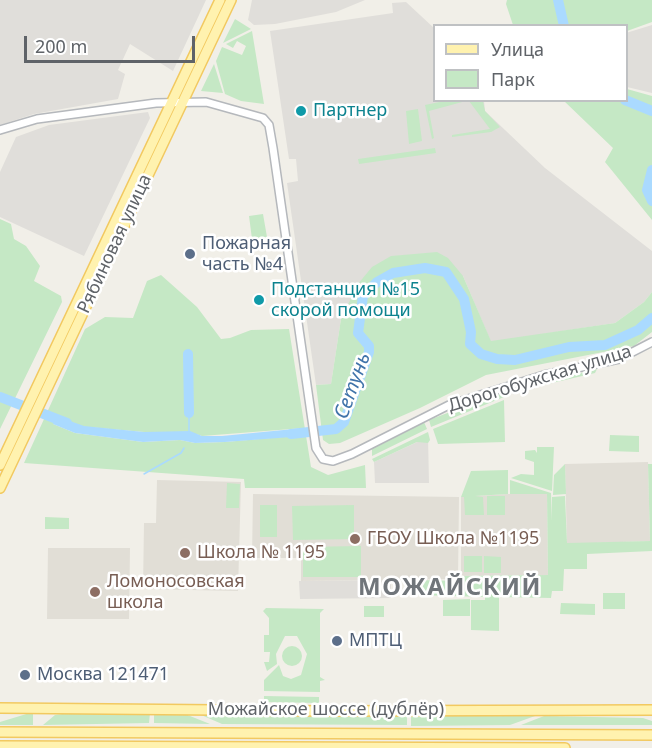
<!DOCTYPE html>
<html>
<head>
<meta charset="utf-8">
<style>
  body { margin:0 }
  #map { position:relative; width:652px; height:748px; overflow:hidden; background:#f1efe8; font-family:"Noto Sans",sans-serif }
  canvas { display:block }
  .legend { position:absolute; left:433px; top:24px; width:195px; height:78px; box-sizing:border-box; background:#fff; border:2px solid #bfc1c3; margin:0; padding:8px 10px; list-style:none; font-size:18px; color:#5f6368 }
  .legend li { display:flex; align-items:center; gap:12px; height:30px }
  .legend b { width:30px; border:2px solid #bfc1c3 }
  .scale { position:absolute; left:24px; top:36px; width:171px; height:27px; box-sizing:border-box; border:3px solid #5f6368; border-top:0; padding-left:8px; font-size:18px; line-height:21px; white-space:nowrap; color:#5f6368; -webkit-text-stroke:4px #fff; paint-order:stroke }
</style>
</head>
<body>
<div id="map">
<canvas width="652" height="748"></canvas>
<ul class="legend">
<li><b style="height:8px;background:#fff2af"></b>Улица</li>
<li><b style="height:16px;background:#c5e8c5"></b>Парк</li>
</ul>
<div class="scale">200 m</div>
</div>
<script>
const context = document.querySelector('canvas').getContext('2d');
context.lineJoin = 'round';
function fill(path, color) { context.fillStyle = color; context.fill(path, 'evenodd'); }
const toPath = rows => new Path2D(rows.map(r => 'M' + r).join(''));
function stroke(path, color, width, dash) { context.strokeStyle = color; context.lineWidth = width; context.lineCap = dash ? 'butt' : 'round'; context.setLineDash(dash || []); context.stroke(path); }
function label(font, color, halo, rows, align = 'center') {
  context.font = font + ' "Noto Sans",sans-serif'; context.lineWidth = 5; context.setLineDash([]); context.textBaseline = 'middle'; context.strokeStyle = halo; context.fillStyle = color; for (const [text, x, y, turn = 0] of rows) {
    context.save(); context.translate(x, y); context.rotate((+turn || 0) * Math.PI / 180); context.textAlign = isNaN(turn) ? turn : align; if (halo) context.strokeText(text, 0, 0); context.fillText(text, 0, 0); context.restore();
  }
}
fill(toPath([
  [0,0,206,0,173,71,130,44,118,70,125,74,118,99,34,114,0,125],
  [252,0,365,0,336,12,275,24,254,25,248,20],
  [406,2,434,28,434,100,484,101,485,111,545,168,652,251,652,292,644,302,615,323,491,342,463,276,341,319,331,384,316,385,287,183,298,181,296,159,289,159,270,31,393,13,392,3],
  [652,25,652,93,627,87,626,33],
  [148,112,150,118,84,256,0,217,0,172,16,137,49,125],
  [428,437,429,483,375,483,374,462],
  [391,580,391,598,300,599,299,581]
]), '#e0deda');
fill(toPath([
  [648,462,650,541,567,544,565,464],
  [157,480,241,482,238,591,143,589,144,523,156,523],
  [253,494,459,497,458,579,301,581,301,558,252,558],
  [508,494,547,494,548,575,461,576,461,497],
  [48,548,130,548,129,619,47,619]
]), '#e1ded6');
fill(toPath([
  [507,0,652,0,652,22,627,31,626,26,513,25,506,4],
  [235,19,251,29,223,43],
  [252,31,264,104,241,101,225,94,216,61,222,47,242,55,246,46,237,41,233,48,226,44],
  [214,64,223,93,201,91],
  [627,89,652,96,652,220,605,162,613,148,564,101,626,100],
  [449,100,466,101,429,111,434,138,432,139,425,105],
  [469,101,483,101,485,111,500,127,491,132,452,137,452,135,490,129],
  [418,109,422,141,409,144,406,111],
  [435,148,436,153,359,164,358,159],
  [263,214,267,237,252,239,249,216],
  [0,219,11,224,14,239,26,246,40,266,34,281,61,296,62,302,0,429],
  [437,252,448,258,463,276,491,341,615,323,644,302,652,292,652,332,634,346,486,375,420,408,340,443,329,444,323,440,316,385,331,384,341,319,358,284,372,267,391,256],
  [161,275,197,307,221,339,230,338,251,330,289,329,311,467,328,475,365,465,366,488,245,488,244,479,24,463,85,329,105,317,133,318,147,281],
  [53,424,144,432,189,432,202,436,304,428,305,435,225,442,195,443,180,440,143,442,75,433],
  [597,369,595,373,509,393,515,389],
  [500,393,504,397,431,427,429,420],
  [504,400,505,442,438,444,433,429],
  [424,422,427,429,372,456,372,448],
  [428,432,430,440,428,443,417,442,374,462,372,459],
  [610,435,639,436,639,452,609,451],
  [537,447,554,447,552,491,511,478,521,474,534,475,534,462,525,459,525,451,535,450,537,453],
  [565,464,566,494,553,495,554,475],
  [648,464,652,464,652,551,587,554,587,569,564,569,563,591,552,591,551,598,499,597,499,631,471,630,471,600,485,600,485,597,418,595,418,580,462,581,461,576,548,575,547,494,510,494,510,480,551,493,552,521,552,497,565,496,567,543,650,541],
  [508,470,508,494,475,496,483,497,484,515,465,515,464,497,461,497,471,471],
  [227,483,240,484,239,508,226,508],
  [487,496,505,496,505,515,487,515],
  [260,505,277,505,277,537,260,537],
  [354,505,354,539,293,540,292,506],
  [45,517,69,518,69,529,45,529],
  [361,546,361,577,303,577,303,547],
  [464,556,482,556,482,572,464,572],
  [484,556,501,557,501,573,484,573],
  [603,593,625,593,625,609,603,609],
  [470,599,470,616,443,616,443,600],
  [561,603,595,604,595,615,560,614],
  [364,606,384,606,384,617,364,617],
  [266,608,324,609,320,613,320,677,325,680,320,681,320,692,264,691,264,680,279,665,283,676,291,679,301,675,307,654,297,636,285,636,276,654,277,664,267,671,264,662,269,662,270,652,264,652,264,635,269,635,269,618,263,611],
  '282 656a10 10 0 1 1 20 0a10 10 0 1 1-20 0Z',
  [264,696,319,697,319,703,264,702],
  [33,712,33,725,0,725,0,722],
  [150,713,149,723,43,725,55,715,62,714],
  [154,713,185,714,210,724,154,723],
  [199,714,407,715,407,725,222,724],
  [411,715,535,716,510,725,411,726],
  [544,716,643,718,652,721,652,725,521,725]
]), '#c5e8c5');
fill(toPath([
  [56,416,84,426,144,432,190,431,202,436,222,436,304,428,305,436,225,442,195,443,180,440,143,442,75,433,53,424]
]), '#aadaff');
stroke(toPath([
  [189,413,189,433],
  [144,474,181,453,184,448]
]), '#aadaff', 1.5);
stroke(toPath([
  [558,0,564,26],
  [625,100,652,111],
  [652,170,647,190,652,201],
  [188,354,189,413],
  [0,397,67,423],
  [291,434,336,429,344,422,369,352,369,346,358,333,363,296,377,282,393,273,425,268,446,272,464,299,471,332,470,344,481,354,497,359,515,360,569,347,605,345,638,330,652,318]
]), '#aadaff', 10);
const minor = toPath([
  [0,130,37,119,156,103,206,102,263,118,269,125,273,148,316,448,323,459,333,461,352,454,449,405,544,375,619,359,652,342]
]);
const major = toPath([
  [0,465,220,0],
  [0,488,231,0],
  [0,708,325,711,652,710],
  [0,732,652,735],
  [0,746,565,748]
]);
stroke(minor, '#b5b8bc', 10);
stroke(major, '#f2c960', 12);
stroke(minor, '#fff', 7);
stroke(major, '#fff2af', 9);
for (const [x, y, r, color] of [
  [301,111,6,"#0f9aa8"],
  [190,254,6,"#5c6f8a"],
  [259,300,6,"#0f9aa8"],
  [355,539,6,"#8d6e63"],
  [185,553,6,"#8d6e63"],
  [95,592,6,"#8d6e63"],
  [337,641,6,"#5c6f8a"],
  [25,675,6,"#5c6f8a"]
]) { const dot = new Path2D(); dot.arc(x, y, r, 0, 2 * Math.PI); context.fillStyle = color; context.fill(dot); stroke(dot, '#fff', 2); }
label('18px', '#0d838f', '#fff', [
  ["Партнер",313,111],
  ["Подстанция №15",271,290],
  ["скорой помощи",271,311]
], 'left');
label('18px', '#5f6368', '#fff', [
  ["Рябиновая улица",115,244,-65],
  ["Дорогобужская улица",540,379,-17],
  ["Можайское шоссе (дублёр)",326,710]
]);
label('18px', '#4e5e75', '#fff', [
  ["Пожарная",202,244],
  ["часть №4",202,265],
  ["МПТЦ",349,641],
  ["Москва 121471",37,675]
], 'left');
label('18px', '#785e54', '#fff', [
  ["ГБОУ Школа №1195",367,539],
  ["Школа № 1195",197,553],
  ["Ломоносовская",107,582],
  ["школа",107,603]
], 'left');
label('italic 20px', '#4174aa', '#fff', [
  ["Сетунь",353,386,-70]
]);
context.letterSpacing = '1.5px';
label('bold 24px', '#70757a', '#fff', [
  ["МОЖАЙСКИЙ",450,588]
]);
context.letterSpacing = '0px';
</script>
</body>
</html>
